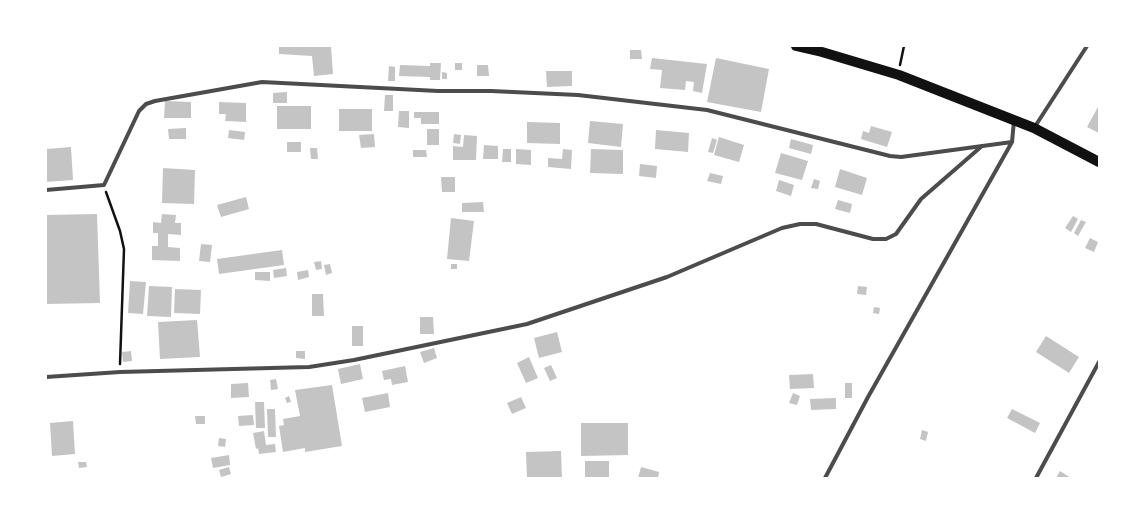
<!DOCTYPE html>
<html>
<head>
<meta charset="utf-8">
<style>
  body { margin:0 }
  #map { position:relative; width:1145px; height:524px; overflow:hidden; background:#fff; font-family:"Source Serif 4",serif }
  canvas { display:block }
  .frame { position:absolute; inset:0; border:47px solid #fff; pointer-events:none }
</style>
</head>
<body>
<div id="map">
<canvas width="1145" height="524"></canvas>
<div class="frame"></div>
</div>
<script>
const context = document.querySelector('canvas').getContext('2d');
context.lineJoin = 'round';
function fill(path, color) { context.fillStyle = color; context.fill(path, 'evenodd'); }
const toPath = rows => new Path2D(rows.map(r => 'M' + r).join(''));
function stroke(path, color, width, dash) { context.strokeStyle = color; context.lineWidth = width; context.lineCap = dash ? 'butt' : 'round'; context.setLineDash(dash || []); context.stroke(path); }
fill(toPath([
  [279,46,331,46,333,74,314,76,312,56,279,54],
  [630,50,641,50,642,59,630,59],
  [652,58,707,64,702,93,693,91,694,82,686,81,685,90,660,88,662,70,650,69],
  [716,58,769,69,761,112,707,102],
  [430,63,441,63,440,80,430,80,430,77,399,76,400,65,430,66],
  [455,63,462,63,462,70,455,70],
  [477,65,488,65,489,76,477,76],
  [389,66,395,67,395,81,388,81],
  [546,71,572,71,572,86,547,87],
  [442,72,447,73,447,79,442,79],
  [287,92,287,103,273,103,273,93],
  [385,95,393,95,393,111,384,111],
  [165,101,191,102,191,118,164,118],
  [219,102,246,103,246,122,225,121,226,114,219,114],
  [1099,105,1099,133,1087,127],
  [277,106,311,106,311,129,277,129],
  [339,109,372,109,372,131,339,131],
  [399,111,409,111,409,128,398,127],
  [414,112,439,112,439,124,421,124,421,118,414,118],
  [590,121,623,124,621,147,588,143],
  [527,122,560,123,560,144,527,143],
  [871,126,892,132,887,147,861,139,863,131,869,133],
  [186,128,186,139,169,139,168,129],
  [427,129,439,129,439,145,427,145],
  [229,130,245,132,244,140,228,138],
  [656,130,689,133,688,152,655,149],
  [374,134,375,147,361,148,359,135],
  [454,134,461,135,460,144,453,143],
  [464,135,477,136,476,160,453,160,453,146,463,147],
  [719,137,744,145,739,162,714,155],
  [712,138,717,140,713,153,708,152],
  [791,139,813,145,811,154,789,148],
  [287,142,301,142,301,152,287,152],
  [484,145,498,146,498,159,483,159],
  [71,147,73,180,46,182,46,149],
  [310,148,317,148,318,159,311,159],
  [503,149,511,149,511,162,502,162],
  [516,149,531,150,531,165,516,164],
  [563,149,572,150,571,169,548,167,548,158,562,159],
  [591,149,623,150,623,174,590,173],
  [413,150,426,150,427,157,413,157],
  [781,153,808,161,802,180,775,173],
  [640,164,657,166,656,178,639,176],
  [163,168,195,170,194,204,162,203],
  [840,169,867,178,862,195,835,187],
  [710,173,723,176,721,184,707,181],
  [441,177,455,177,455,192,442,192],
  [814,179,820,181,818,189,811,188],
  [779,180,794,185,791,196,776,191],
  [246,197,249,209,221,217,217,205],
  [838,200,852,204,850,213,835,209],
  [483,202,484,212,462,212,462,203],
  [97,214,100,303,46,304,46,215],
  [162,214,176,215,175,223,181,223,181,235,168,234,168,247,180,248,180,261,152,260,152,246,158,246,158,233,153,233,153,222,161,223],
  [1073,216,1078,219,1071,232,1065,228],
  [451,218,474,221,469,261,447,259],
  [1081,220,1086,222,1078,236,1074,233],
  [1090,238,1098,242,1094,252,1085,248],
  [201,244,212,245,210,262,199,261],
  [282,250,284,265,219,274,217,259],
  [321,261,322,269,316,270,314,262],
  [330,264,332,273,326,275,324,265],
  [451,264,457,264,457,269,451,269],
  [286,268,287,276,274,278,273,270],
  [308,270,309,277,298,280,297,272],
  [255,272,270,272,270,281,255,280],
  [130,281,146,282,143,314,128,313],
  [149,286,172,287,171,317,147,316],
  [858,286,867,287,866,295,857,294],
  [175,289,201,290,200,314,174,313],
  [312,294,323,294,324,316,312,316],
  [874,307,880,308,879,314,873,313],
  [420,317,433,317,434,334,420,334],
  [197,320,200,357,160,359,158,322],
  [352,326,363,326,363,346,352,346],
  [557,332,562,352,539,358,534,338],
  [1046,336,1079,357,1069,373,1036,352],
  [434,348,437,358,424,363,420,352],
  [131,351,132,361,123,362,122,352],
  [296,351,305,351,305,359,296,358],
  [529,357,538,378,526,383,517,363],
  [360,364,363,379,341,384,338,369],
  [551,365,557,378,550,381,544,368],
  [405,366,408,382,392,385,391,379,384,380,382,371],
  [813,374,814,388,790,389,789,375],
  [276,379,278,389,271,390,270,380],
  [248,383,249,397,231,398,231,384],
  [845,383,852,383,852,398,845,398],
  [332,385,342,446,305,452,305,448,283,452,279,426,284,425,283,419,300,416,295,390],
  [388,393,390,407,365,412,362,398],
  [793,393,800,396,797,405,789,403],
  [289,396,291,402,287,403,285,398],
  [521,397,526,408,512,414,507,403],
  [836,398,836,409,811,410,810,399],
  [255,402,264,402,265,428,256,428],
  [267,409,275,409,276,437,268,437],
  [1012,409,1040,423,1035,433,1007,418],
  [253,415,254,425,239,426,238,416],
  [195,416,205,416,205,424,196,424],
  [73,421,75,454,52,456,50,423],
  [581,423,628,423,628,455,581,456],
  [922,430,928,432,926,441,920,439],
  [264,431,266,445,275,444,276,452,259,454,258,448,256,449,253,433],
  [219,438,226,439,225,447,218,446],
  [561,451,562,478,527,478,526,452],
  [229,455,230,465,213,468,211,458],
  [585,461,609,461,609,478,585,478],
  [78,462,86,462,87,467,79,468],
  [229,467,231,474,221,477,219,470],
  [641,467,659,472,658,478,638,478],
  [1060,471,1071,478,1056,478]
]), '#c4c4c4');
stroke(toPath([
  [900,65,904,46],
  [106,192,120,231,124,249,120,364]
]), '#111', 2.5);
stroke(toPath([
  [1034,128,1087,46],
  [46,190,104,185,139,111,146,104,155,101,262,82,438,91,491,91,578,95,707,110,890,156,901,157,1012,142],
  [46,377,120,372,309,367,354,360,527,324,667,277,782,228,800,224,816,224,873,239,886,239,896,234,921,199,982,146],
  [825,478,868,397,1012,142,1014,121],
  [1036,478,1099,362]
]), '#4c4c4c', 4);
stroke(toPath([
  [796,46,822,52,899,75,1034,128,1099,162]
]), '#111', 10);
</script>
</body>
</html>
